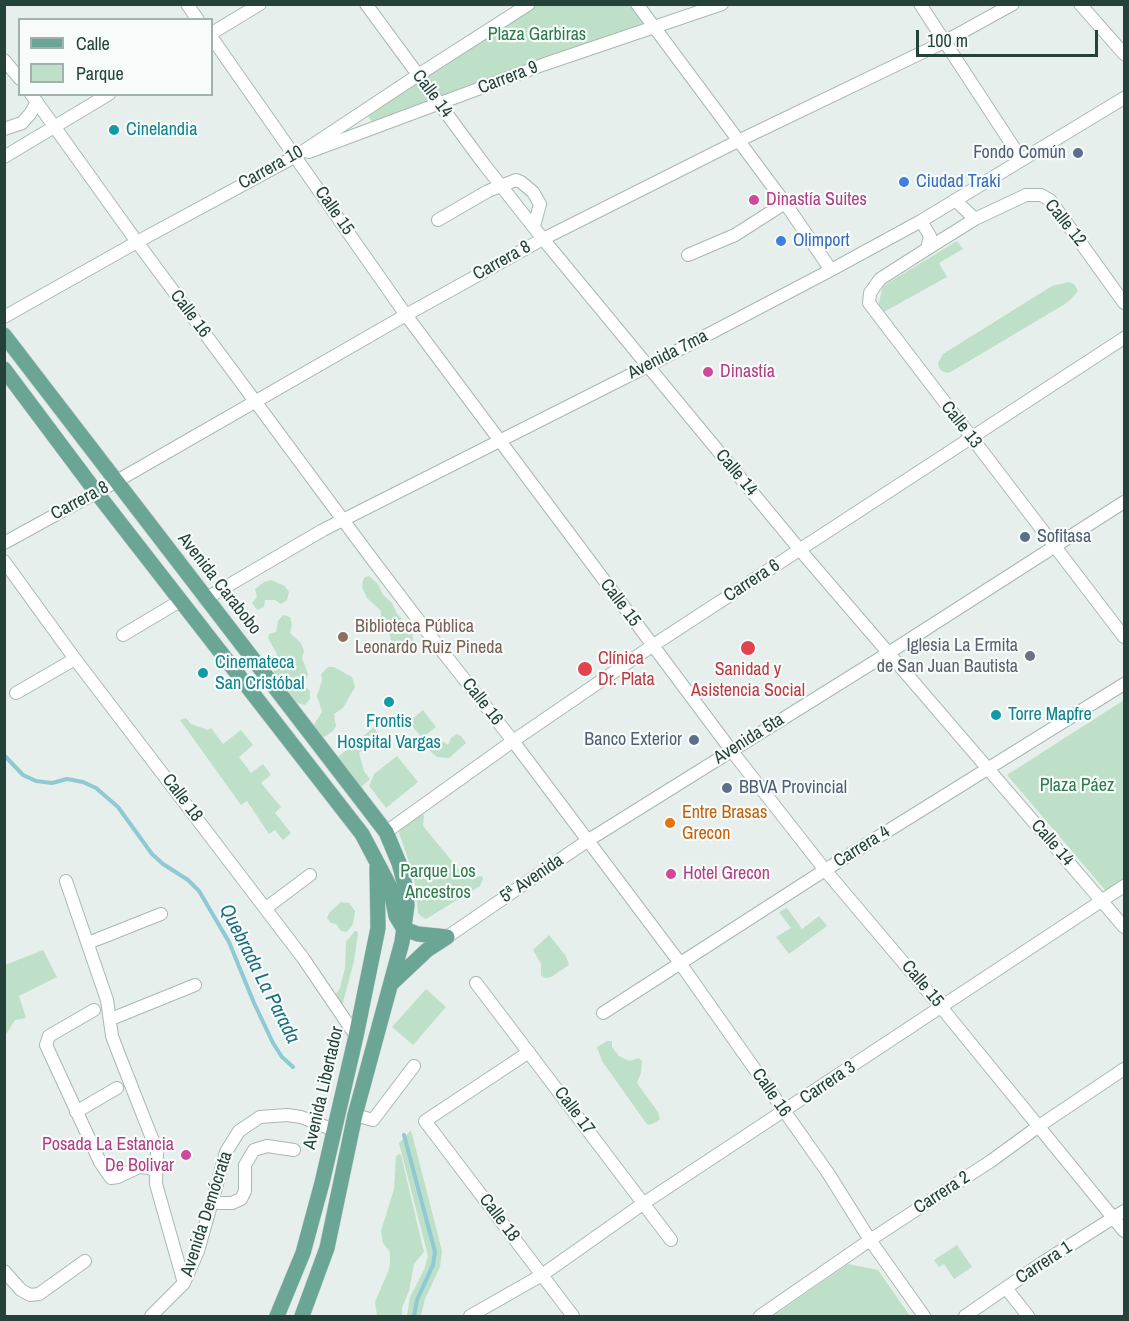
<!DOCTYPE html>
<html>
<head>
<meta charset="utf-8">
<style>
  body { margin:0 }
  #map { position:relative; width:1129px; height:1321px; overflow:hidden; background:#e6efeb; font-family:"Archivo Narrow",sans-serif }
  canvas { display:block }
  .frame { position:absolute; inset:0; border:6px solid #24423a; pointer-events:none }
  .legend { position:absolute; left:18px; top:18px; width:195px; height:78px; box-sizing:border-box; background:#f7fbf9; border:2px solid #a3b1ad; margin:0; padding:8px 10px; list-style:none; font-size:18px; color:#24423a }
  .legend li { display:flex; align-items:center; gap:12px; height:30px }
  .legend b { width:30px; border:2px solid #a3b1ad }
  .scale { position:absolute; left:916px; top:30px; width:182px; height:27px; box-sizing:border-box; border:3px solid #24423a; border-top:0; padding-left:8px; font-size:18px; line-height:21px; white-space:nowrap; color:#24423a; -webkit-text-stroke:4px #f7fbf9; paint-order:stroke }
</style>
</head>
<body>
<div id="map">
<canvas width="1129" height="1321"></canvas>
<div class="frame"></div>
<ul class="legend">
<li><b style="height:8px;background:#6aa596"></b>Calle</li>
<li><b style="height:16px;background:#bfe0c8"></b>Parque</li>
</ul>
<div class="scale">100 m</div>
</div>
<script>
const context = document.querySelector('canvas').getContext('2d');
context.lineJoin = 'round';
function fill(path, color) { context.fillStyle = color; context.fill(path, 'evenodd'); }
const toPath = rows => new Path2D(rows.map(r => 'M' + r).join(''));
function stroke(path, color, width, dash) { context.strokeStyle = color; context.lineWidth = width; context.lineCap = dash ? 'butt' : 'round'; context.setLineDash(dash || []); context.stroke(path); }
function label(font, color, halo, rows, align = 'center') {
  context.font = font + ' "Archivo Narrow",sans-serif'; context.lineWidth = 4.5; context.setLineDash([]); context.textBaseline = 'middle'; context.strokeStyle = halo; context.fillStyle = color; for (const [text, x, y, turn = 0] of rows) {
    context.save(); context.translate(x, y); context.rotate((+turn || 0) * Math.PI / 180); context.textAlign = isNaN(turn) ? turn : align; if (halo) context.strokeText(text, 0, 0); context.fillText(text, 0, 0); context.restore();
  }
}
fill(toPath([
  [529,5,637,5,654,27,376,128,364,110],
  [957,241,963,249,939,263,947,277,882,313,878,306,883,286],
  [1069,282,1074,284,1078,291,1072,298,1065,304,954,370,948,373,942,371,939,368,938,363,943,354,1052,286],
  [369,576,378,584,383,595,392,603,397,614,412,629,413,641,407,647,400,648,396,646,391,640,389,633,381,626,381,611,367,598,362,587,363,580,365,577],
  [271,580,285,586,289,592,287,600,281,604,275,600,265,600,264,607,257,610,252,603,257,597,255,589,264,582],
  [283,615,290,617,292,625,290,633,301,643,304,651,302,658,308,674,304,685,310,691,310,699,305,705,295,702,284,691,274,673,273,665,277,654,268,638,269,634,276,632,278,621],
  [328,667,334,667,352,677,355,687,343,708,334,714,336,726,333,731,324,737,320,736,315,731,314,725,322,712,317,696,322,680,321,674],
  [1124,700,1124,878,1106,891,1007,775],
  [423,710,436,727,422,738,409,722],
  [186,718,191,724,208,730,211,728,223,744,241,730,253,745,239,757,251,773,263,764,271,775,261,783,281,807,275,813,291,833,283,840,275,830,269,834,247,801,241,805,180,720],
  [374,727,380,737,359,753,364,771,370,779,361,787,338,757],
  [457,734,461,736,466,743,449,758,437,757,429,750,428,746,438,741,442,741,448,745,451,738],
  [397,756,418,782,386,808,369,786,374,774],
  [419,815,424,815,423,826,466,878,482,876,483,879,480,886,426,919,422,917,418,913,414,876,399,833,400,830],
  [341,902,349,903,355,911,353,924,347,932,341,931,336,924,331,923,327,918,329,913],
  [787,908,802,929,819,916,827,926,789,954,776,937,791,928,779,912],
  [355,931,357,931,358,934,354,961,342,1006,336,994,340,988,345,968,346,942],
  [549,935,566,956,569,965,551,977,545,978,541,975,541,964,533,950],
  [43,950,57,977,19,996,26,1018,15,1020,5,1036,5,965],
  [426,989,446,1007,413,1045,392,1027],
  [607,1041,612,1041,612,1047,619,1056,629,1061,639,1058,642,1061,641,1073,637,1083,658,1112,660,1119,657,1122,649,1125,646,1123,602,1061,597,1047],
  [411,1130,442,1251,440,1267,425,1299,421,1316,407,1316,410,1297,424,1270,428,1256,399,1143],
  [399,1154,401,1155,424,1252,414,1264,409,1291,402,1308,402,1316,377,1316,375,1302,388,1272,390,1263,390,1252,383,1243,381,1231,394,1189,396,1156],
  [957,1245,972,1267,954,1279,944,1264,939,1267,934,1260],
  [848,1264,878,1270,910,1316,773,1316]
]), '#bfe0c8');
stroke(toPath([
  [4,755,23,775,36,781,52,783,67,779,83,782,96,788,118,807,152,854,163,864,188,880,199,891,229,942,254,1003,273,1043,282,1057,293,1067],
  [404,1135,435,1252,433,1265,417,1300,414,1316]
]), '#8ec9d4', 4);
const minor = toPath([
  [187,4,198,20],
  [366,4,483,163,543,239,800,550,1124,927],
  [637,4,785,203,831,270],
  [920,4,1022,160],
  [1080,4,1124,54],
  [212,33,260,4],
  [212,38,406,315,731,750,825,870,941,1007,1124,1231],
  [4,60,20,79],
  [31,94,137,242,369,555,435,642,513,741,680,963,828,1173,870,1240,924,1316],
  [4,129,22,123,30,114,37,102],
  [309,152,545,64,722,4],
  [4,157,109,94],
  [955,200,975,219,1026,195,1041,195,1050,200,1124,303],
  [438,220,488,191,516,180,521,182,533,192,540,204,534,226],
  [921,221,930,236,927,249,880,279,870,293,869,303,1124,637],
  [927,249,975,219],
  [688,255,735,235,785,203],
  [4,317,137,242,296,156,418,75,529,4],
  [4,543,117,481,406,315,543,239,738,141,944,42,1013,4],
  [4,561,75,659,303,958,356,1036],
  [205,599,323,530,648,366,831,270,921,221,1124,98],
  [123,635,180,601],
  [16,693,75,659],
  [386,832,513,741,652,646,1124,338],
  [66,881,107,1000,112,1036,118,1052,157,1151,156,1184,184,1283],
  [266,908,310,875],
  [447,937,587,841,890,652,1124,502],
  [88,943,161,914],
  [476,983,671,1240],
  [94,1010,49,1036,46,1045,100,1162,111,1178,118,1177,139,1167,150,1168,156,1172],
  [603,1013,825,870,1124,684],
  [111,1019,195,985],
  [529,1052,425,1121,573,1316],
  [76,1112,117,1088],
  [355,1115,373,1120,414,1066],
  [212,1203,232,1203,241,1199,245,1191,245,1165,254,1150,267,1146,294,1150],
  [4,1271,21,1290,30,1295,39,1294,85,1261],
  [1006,1288,1028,1316],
  [151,1316,184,1283,198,1251,226,1152,239,1131,260,1117,287,1115,301,1117,334,1130],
  [470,1316,542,1275,644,1203,1124,886],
  [760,1316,870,1240,991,1161,1039,1126,1124,1069],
  [965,1316,1042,1263,1124,1211]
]);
const major = toPath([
  [4,335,386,832,399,863,405,885,407,905,402,942,355,1115,327,1248,302,1316],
  [4,369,96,492,362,834,390,887,396,916,404,929,418,934,447,937],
  [392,983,427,950,447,937],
  [277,1316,303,1253,322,1183,356,1036,378,928,377,867]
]);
stroke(minor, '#a8b8b2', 14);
stroke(major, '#c2cac8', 16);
stroke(minor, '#fff', 12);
stroke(major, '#6aa596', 15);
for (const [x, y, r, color] of [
  [114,130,6,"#0f9aa8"],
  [1078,153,6,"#5c6f8a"],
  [904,182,6,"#3f7fe0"],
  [754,200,6,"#d1479c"],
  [781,241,6,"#3f7fe0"],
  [708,372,6,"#d1479c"],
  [1025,537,6,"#5c6f8a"],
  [343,637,6,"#8d6e63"],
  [748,648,8,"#e0444e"],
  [1030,656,6,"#6b7280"],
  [585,669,8,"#e0444e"],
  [203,673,6,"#0f9aa8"],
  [389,702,6,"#0f9aa8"],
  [996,715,6,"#0f9aa8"],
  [694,740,6,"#5c6f8a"],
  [727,788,6,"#5c6f8a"],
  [670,823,6,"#e8710a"],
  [671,874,6,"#d1479c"],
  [186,1155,6,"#d1479c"]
]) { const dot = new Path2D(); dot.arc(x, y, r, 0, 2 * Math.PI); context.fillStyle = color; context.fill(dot); stroke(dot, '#f7fbf9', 2); }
label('18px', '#2d7a4b', '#f7fbf9', [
  ["Plaza Garbiras",537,35],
  ["Plaza Páez",1077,786],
  ["Parque Los",438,872],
  ["Ancestros",438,893]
]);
label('18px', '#24423a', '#f7fbf9', [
  ["Carrera 9",508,78,-21],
  ["Calle 14",432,94,53],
  ["Carrera 10",271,168,-29],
  ["Calle 15",334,211,55],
  ["Calle 12",1065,223,51],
  ["Carrera 8",502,261,-29],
  ["Calle 16",190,314,53],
  ["Avenida 7ma",668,355,-27],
  ["Calle 13",961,425,52],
  ["Calle 14",736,473,50],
  ["Carrera 8",80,501,-28],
  ["Carrera 6",752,581,-33],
  ["Avenida Carabobo",219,584,52],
  ["Calle 15",620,603,53],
  ["Calle 16",482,702,52],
  ["Avenida 5ta",749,739,-32],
  ["Calle 18",182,798,53],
  ["Calle 14",1052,843,49],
  ["Carrera 4",862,847,-32],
  ["5ª Avenida",532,879,-34],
  ["Calle 15",922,984,50],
  ["Carrera 3",828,1083,-34],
  ["Avenida Libertador",324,1088,-77],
  ["Calle 16",771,1093,55],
  ["Calle 17",574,1111,53],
  ["Carrera 2",942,1193,-33],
  ["Avenida Demócrata",207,1214,-72],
  ["Calle 18",499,1218,53],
  ["Carrera 1",1044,1263,-33]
]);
label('18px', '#0d838f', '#f7fbf9', [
  ["Cinelandia",126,130],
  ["Cinemateca",215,663],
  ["San Cristóbal",215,684],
  ["Torre Mapfre",1008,715],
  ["Frontis",389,722,"center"],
  ["Hospital Vargas",389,743,"center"]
], 'left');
label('18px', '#4e5e75', '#f7fbf9', [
  ["Fondo Común",1066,153],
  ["Sofitasa",1037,537,"left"],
  ["Banco Exterior",682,740],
  ["BBVA Provincial",739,788,"left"]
], 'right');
label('18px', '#366cbe', '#f7fbf9', [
  ["Ciudad Traki",916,182],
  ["Olimport",793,241]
], 'left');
label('18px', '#b23c85', '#f7fbf9', [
  ["Dinastía Suites",766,200],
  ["Dinastía",720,372],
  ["Hotel Grecon",683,874],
  ["Posada La Estancia",174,1145,"right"],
  ["De Bolivar",174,1166,"right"]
], 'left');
label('18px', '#785e54', '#f7fbf9', [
  ["Biblioteca Pública",355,627],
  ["Leonardo Ruiz Pineda",355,648]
], 'left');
label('18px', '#5b616d', '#f7fbf9', [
  ["Iglesia La Ermita",1018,646],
  ["de San Juan Bautista",1018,667]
], 'right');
label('18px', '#be3a42', '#f7fbf9', [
  ["Clínica",598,659],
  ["Dr. Plata",598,680],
  ["Sanidad y",748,670,"center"],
  ["Asistencia Social",748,691,"center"]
], 'left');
label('18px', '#c56008', '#f7fbf9', [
  ["Entre Brasas",682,813],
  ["Grecon",682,834]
], 'left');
label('italic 20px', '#1c6f80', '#f7fbf9', [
  ["Quebrada La Parada",259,974,63]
]);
</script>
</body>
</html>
